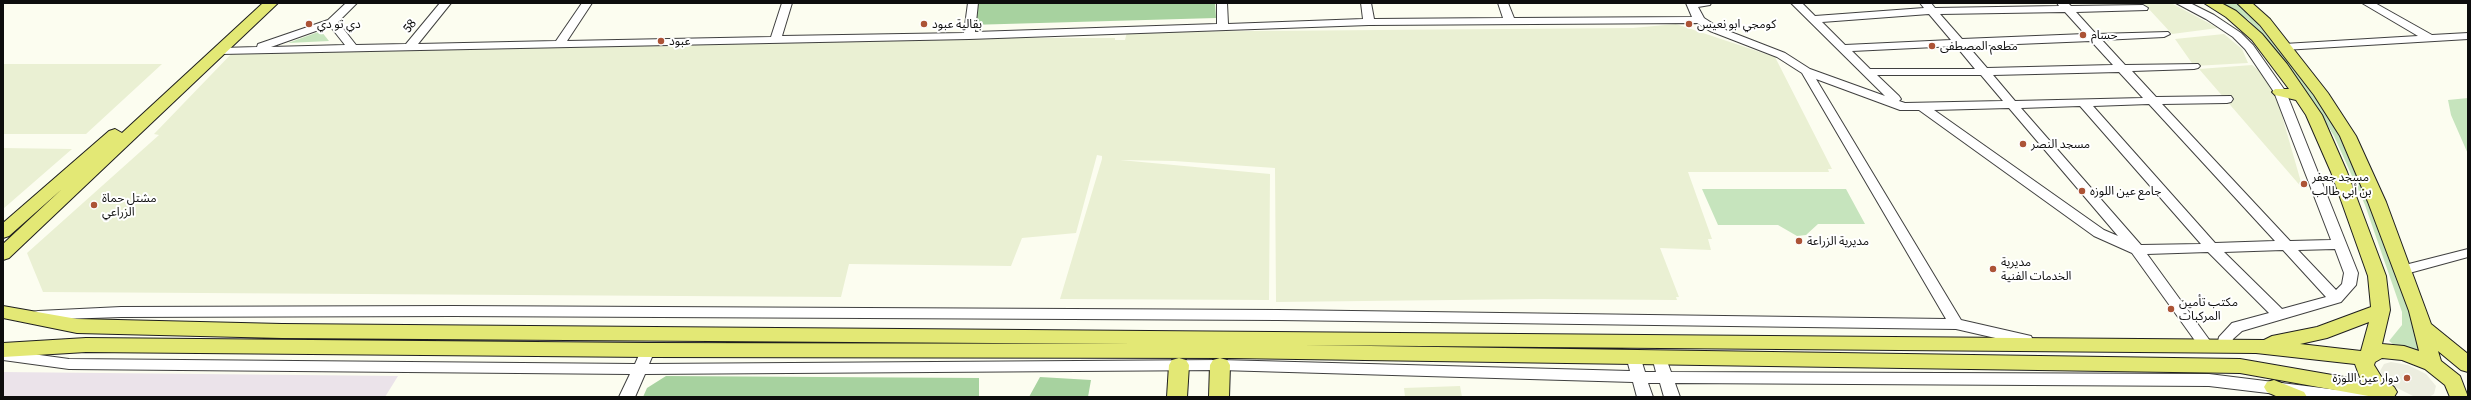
<!DOCTYPE html>
<html>
<head>
<meta charset="utf-8">
<style>
  body { margin:0 }
  #map { position:relative; width:2471px; height:400px; overflow:hidden; background:#fcfdf0; font-family:Literata,serif }
  canvas { display:block }
  .frame { position:absolute; inset:0; border:4px solid #0d0d0d; pointer-events:none }
</style>
</head>
<body>
<div id="map">
<canvas width="2471" height="400"></canvas>
<div class="frame"></div>
</div>
<script>
const context = document.querySelector('canvas').getContext('2d');
context.lineJoin = 'round';
function fill(path, color) { context.fillStyle = color; context.fill(path, 'evenodd'); }
const toPath = rows => new Path2D(rows.map(r => 'M' + r).join(''));
function stroke(path, color, width, dash) { context.strokeStyle = color; context.lineWidth = width; context.lineCap = dash ? 'butt' : 'round'; context.setLineDash(dash || []); context.stroke(path); }
function label(font, color, halo, rows, align = 'center') {
  context.font = font + ' Literata,"Noto Sans Arabic",serif'; context.lineWidth = 4; context.setLineDash([]); context.textBaseline = 'middle'; context.strokeStyle = halo; context.fillStyle = color; for (const [text, x, y, turn = 0] of rows) {
    context.save(); context.translate(x, y); context.rotate((+turn || 0) * Math.PI / 180); context.textAlign = isNaN(turn) ? turn : align; if (halo) context.strokeText(text, 0, 0); context.fillText(text, 0, 0); context.restore();
  }
}
fill(toPath([
  [3,372,398,376,385,397,3,397]
]), '#ebe3ea');
fill(toPath([
  [2134,3,2171,3,2218,28,2172,34,2146,6],
  [1676,24,1775,57,1832,169,1828,169,1829,172,1688,172,1712,239,1708,239,1711,250,1660,248,1679,297,1676,297,1677,300,1541,299,1276,302,1275,168,1174,161,1120,160,1270,174,1269,300,1060,299,1102,159,1102,156,1097,155,1076,233,1022,238,1011,266,849,264,841,297,43,292,27,253,159,135,154,134,236,49,824,38,1115,38,1115,40,1125,40,1127,32,1633,28],
  [2224,34,2242,49,2248,63,2194,66,2175,39],
  [3,64,162,64,86,134,3,134],
  [2252,65,2272,81,2303,189,2199,69],
  [3,148,72,149,3,209],
  [1460,386,1462,397,1405,397,1404,388]
]), '#eaf0d3');
fill(toPath([
  [2219,3,2238,3,2257,23,2310,89,2335,127,2370,207,2424,351,2393,344,2389,341,2402,325,2402,312,2365,205,2334,136,2317,108,2249,20],
  [321,31,329,41,288,43],
  [2468,98,2468,154,2451,115,2448,100],
  [1702,189,1846,189,1865,224,1818,224,1806,235,1797,236,1778,225,1718,225]
]), '#c6e4bd');
fill(toPath([
  [974,3,1215,3,1216,18,969,25],
  [666,376,979,378,979,397,643,397,647,388],
  [1040,377,1091,380,1088,397,1029,397]
]), '#a7d29f');
fill(toPath([
  [2391,362,2408,365,2426,374,2436,386,2434,394,2429,397,2413,396,2387,383,2380,371,2384,364]
]), '#eceddf');
const minor = toPath([
  [346,3,357,3,338,22,356,45,406,44,440,3,451,3,418,44,556,41,582,3,592,3,567,41,771,37,782,3,792,3,782,36,964,33,968,3,978,3,975,32,1217,24,1217,3,1227,3,1228,24,1363,19,1361,3,1371,3,1374,19,1503,18,1498,3,1508,3,1514,18,1692,17,1686,3,1711,3,1710,5,1698,7,1704,18,1718,27,1785,53,1810,69,1885,96,1791,3,1802,3,1815,16,1924,8,1920,3,1931,3,1935,8,2059,6,2057,3,2068,3,2071,6,2143,5,2148,8,2147,10,2076,12,2096,34,2168,32,2170,34,2164,37,2102,40,2125,65,2198,64,2200,66,2198,68,2194,69,2132,71,2156,97,2231,96,2233,99,2231,102,2227,103,2162,104,2290,241,2331,240,2274,92,2245,49,2233,37,2206,19,2176,3,2190,3,2214,15,2241,33,2253,45,2286,92,2358,273,2356,285,2341,302,2242,331,2233,339,2229,350,2224,351,2219,350,2217,346,2219,337,2232,323,2269,313,2208,252,2147,254,2213,345,2211,349,2201,349,2132,253,2094,236,1919,110,1900,110,1816,79,1961,320,2031,336,2033,340,2031,344,2026,345,1956,329,1278,320,453,316,121,317,33,320,31,316,33,312,38,311,121,307,453,306,1278,310,1946,319,1802,73,1777,57,1710,31,1697,23,1369,25,969,39,221,54,215,51,221,48,257,47,258,44,328,20,346,3],
  [2065,12,2085,34,1962,39,1940,14,2065,12],
  [1929,14,1951,40,1845,45,1822,22,1929,14],
  [330,26,345,45,271,47,330,26],
  [2091,41,2113,65,1987,68,1968,46,2091,41],
  [1956,46,1975,69,1870,69,1852,51,1956,46],
  [2119,72,2143,98,2015,101,1993,75,2119,72],
  [1877,75,1981,75,2003,101,1905,103,1899,101,1901,99,1899,96,1877,75],
  [2149,104,2275,241,2215,243,2093,106,2149,104],
  [2080,106,2201,244,2141,245,2021,108,2080,106],
  [2009,108,2118,236,2104,230,1934,110,2009,108],
  [2335,249,2344,273,2342,284,2336,290,2298,250,2335,249],
  [2283,250,2326,297,2282,309,2224,252,2283,250],
  [2362,3,2375,3,2432,35,2468,33,2468,39,2284,50,2278,47,2284,44,2418,36,2362,3],
  [2468,249,2468,257,2402,275,2395,270,2397,267,2468,249],
  [648,345,653,346,655,350,649,364,1220,360,1630,371,1626,356,1628,352,1633,351,1638,352,1640,356,1645,372,1656,372,1652,357,1654,353,1659,352,1664,353,1671,372,2209,374,2338,390,2375,387,2380,389,2383,393,2380,397,2301,397,2209,386,1675,383,1680,397,1664,397,1660,383,1648,383,1653,397,1637,397,1633,382,1220,370,645,374,635,397,619,397,630,374,69,369,3,360,3,350,69,359,635,364,643,346,648,345]
]);
const major = toPath([
  [263,3,278,3,9,258,3,260,3,244,62,189,9,236,3,238,3,223,109,131,115,129,122,133,263,3],
  [2204,3,2221,3,2236,11,2262,34,2287,64,2322,115,2347,172,2386,276,2390,310,2382,344,2404,346,2419,351,2409,311,2368,202,2340,136,2314,95,2260,25,2237,3,2252,3,2270,19,2328,93,2356,136,2386,202,2431,324,2468,354,2468,372,2461,370,2438,351,2441,361,2460,376,2468,397,2450,397,2445,385,2425,369,2402,360,2382,358,2375,362,2374,365,2382,378,2394,387,2397,392,2394,397,2374,397,2240,373,1230,358,648,357,86,352,3,357,3,343,86,338,648,343,1135,344,282,338,77,333,3,318,3,306,77,319,282,324,2264,340,2272,336,2317,327,2371,307,2368,276,2331,172,2306,115,2296,100,2275,95,2272,92,2275,89,2289,89,2252,40,2226,17,2204,3],
  [2369,322,2361,351,2300,344,2327,338,2369,322],
  [1303,345,2256,353,2355,364,2361,380,2240,359,1303,345],
  [1179,358,1186,360,1189,365,1187,397,1167,397,1169,365,1172,360,1179,358],
  [1220,358,1227,360,1230,365,1229,397,1209,397,1210,365,1213,360,1220,358],
  [2274,380,2304,392,2307,397,2278,397,2267,392,2264,387,2267,382,2274,380]
]);
stroke(minor, '#404040', 2);
stroke(major, '#1e1e1e', 2);
fill(minor, '#fff');
fill(major, '#e3e875');
for (const [x, y, r, color] of [
  [309,24,4,"#ac5336"],
  [924,24,4,"#ac5336"],
  [1689,24,4,"#ac5336"],
  [2083,35,4,"#ac5336"],
  [661,41,4,"#ac5336"],
  [1932,46,4,"#ac5336"],
  [2023,144,4,"#ac5336"],
  [2304,184,4,"#ac5336"],
  [2082,191,4,"#ac5336"],
  [94,205,4,"#ac5336"],
  [1799,241,4,"#ac5336"],
  [1993,269,4,"#ac5336"],
  [2171,309,4,"#ac5336"],
  [2407,378,4,"#ac5336"]
]) { const dot = new Path2D(); dot.arc(x, y, r, 0, 2 * Math.PI); context.fillStyle = color; context.fill(dot); stroke(dot, '#fff', 1.5); }
label('12px', '#0d0d0d', '#fff', [
  ["دي تو دي",317,24],
  ["بقالية عبود",932,24],
  ["كومجي ابو نعيس",1697,24],
  ["حسام",2091,35],
  ["عبود",669,41],
  ["مطعم المصطفى",1940,46],
  ["مسجد النصر",2031,144],
  ["مسجد جعفر",2312,177],
  ["بن أبي طالب",2312,191],
  ["جامع عين اللوزه",2090,191],
  ["مشتل حماة",102,198],
  ["الزراعي",102,212],
  ["مديرية الزراعة",1807,241],
  ["مديرية",2001,262],
  ["الخدمات الفنية",2001,276],
  ["مكتب تأمين",2179,302],
  ["المركبات",2179,316],
  ["دوار عين اللوزة",2399,378,"right"]
], 'left');
label('12px', '#0d0d0d', '#fff', [
  ["58",410,26,-51]
]);
</script>
</body>
</html>
